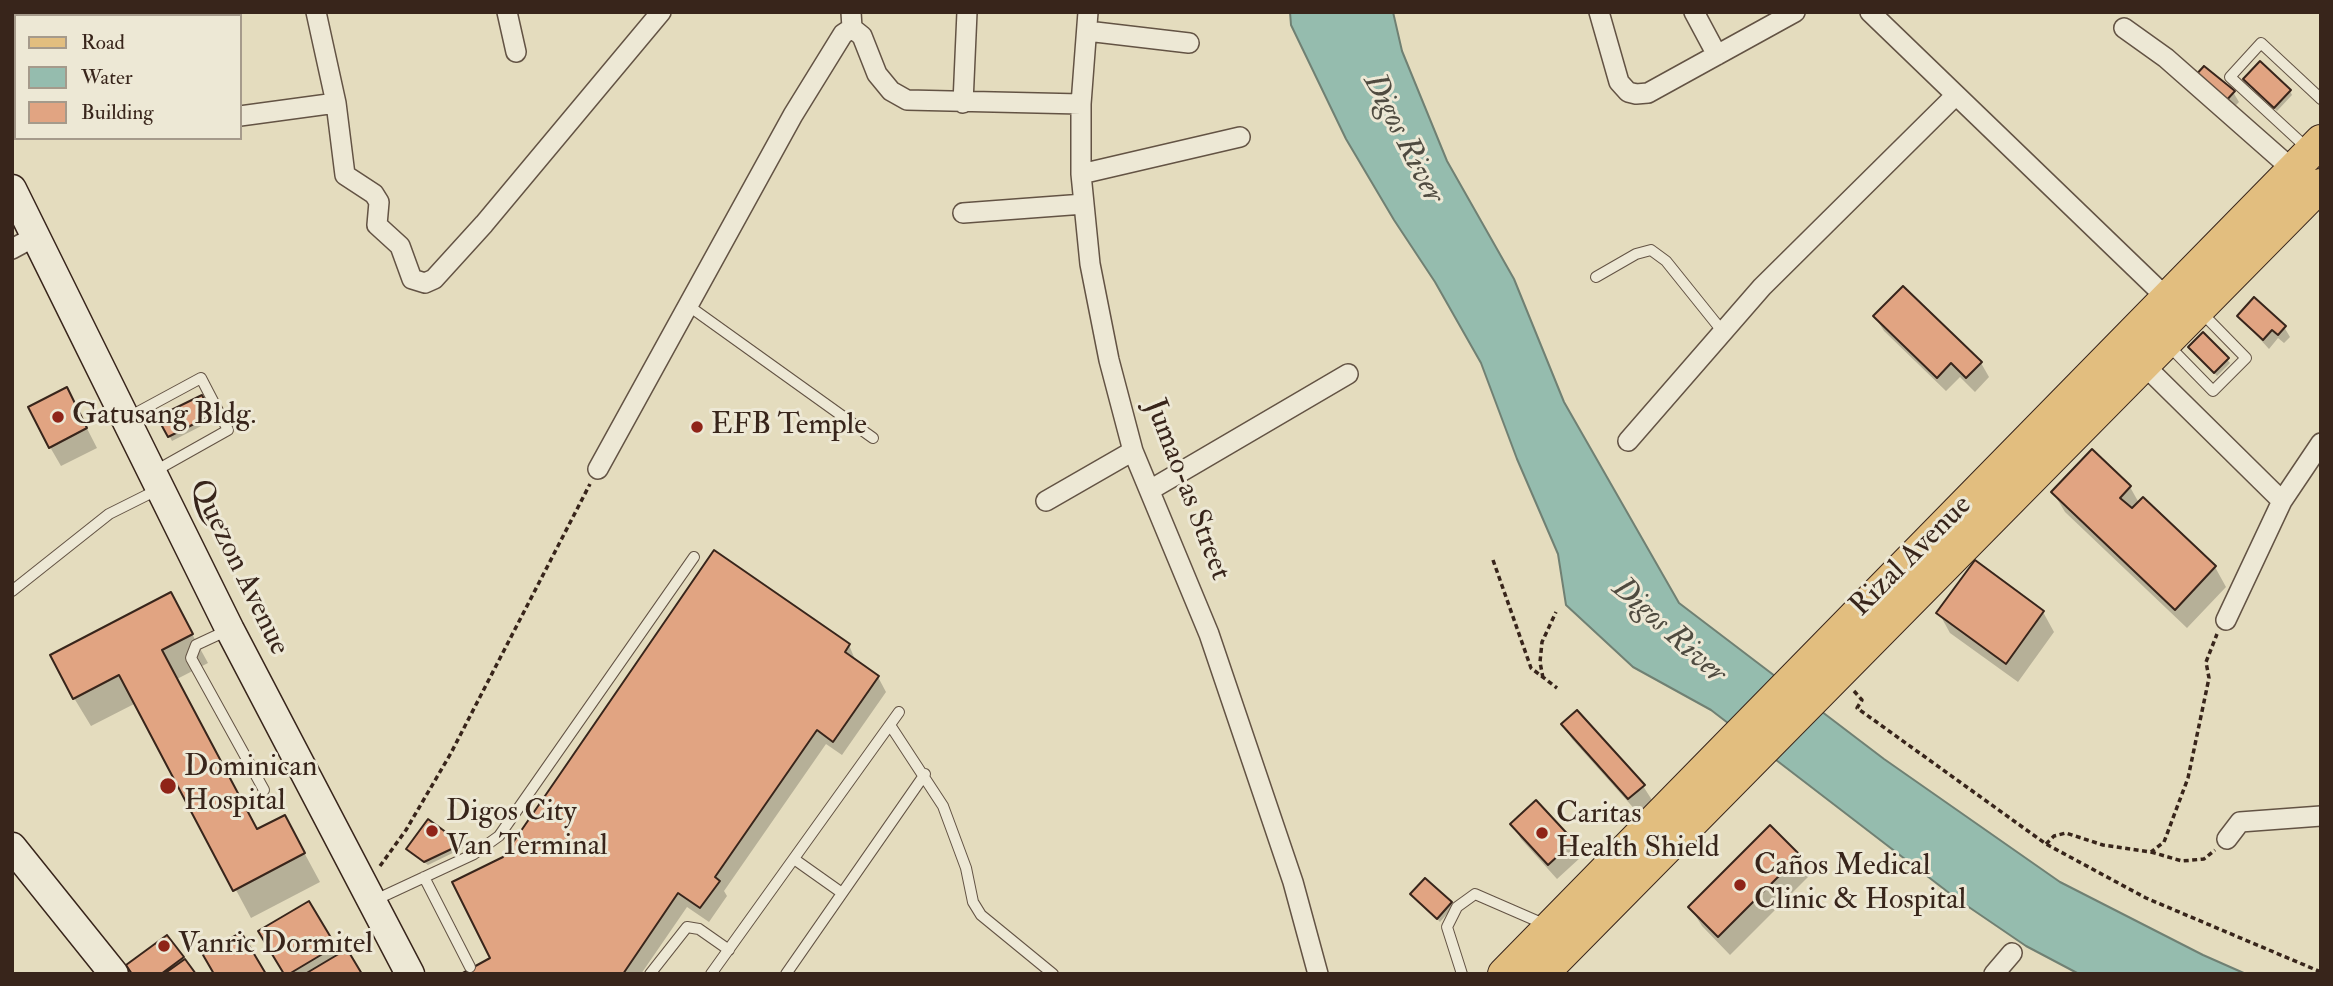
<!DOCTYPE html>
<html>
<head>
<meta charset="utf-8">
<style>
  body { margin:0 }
  #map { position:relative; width:2333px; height:986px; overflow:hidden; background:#e4dcbe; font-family:"IM FELL Double Pica",serif }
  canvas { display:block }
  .frame { position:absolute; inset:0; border:14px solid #38251b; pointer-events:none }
  .legend { position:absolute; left:14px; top:14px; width:228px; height:126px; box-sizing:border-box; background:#ede8d5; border:2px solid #a59a8b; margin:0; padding:9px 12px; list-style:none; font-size:21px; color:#38251b }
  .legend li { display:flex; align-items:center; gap:14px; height:35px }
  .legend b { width:35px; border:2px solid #a59a8b }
</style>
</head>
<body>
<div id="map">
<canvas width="2333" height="986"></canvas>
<div class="frame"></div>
<ul class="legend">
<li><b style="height:9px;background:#e2be7f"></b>Road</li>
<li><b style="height:19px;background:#95bcae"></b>Water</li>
<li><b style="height:19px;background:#e1a482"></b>Building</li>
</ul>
</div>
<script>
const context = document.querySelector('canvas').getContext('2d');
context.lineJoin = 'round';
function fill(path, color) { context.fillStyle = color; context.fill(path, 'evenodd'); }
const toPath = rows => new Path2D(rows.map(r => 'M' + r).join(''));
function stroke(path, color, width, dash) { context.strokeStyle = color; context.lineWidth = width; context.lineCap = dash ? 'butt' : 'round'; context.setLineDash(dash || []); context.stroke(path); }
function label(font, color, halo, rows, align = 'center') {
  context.font = font + ' "IM FELL Double Pica",serif'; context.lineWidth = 6; context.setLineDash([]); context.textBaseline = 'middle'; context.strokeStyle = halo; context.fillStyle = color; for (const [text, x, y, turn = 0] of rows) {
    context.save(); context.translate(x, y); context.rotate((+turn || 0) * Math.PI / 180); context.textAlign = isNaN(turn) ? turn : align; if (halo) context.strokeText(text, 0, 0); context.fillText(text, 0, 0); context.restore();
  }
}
const water = toPath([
  [1290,12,1393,12,1402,51,1447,161,1514,279,1564,402,1679,603,1884,759,2060,882,2203,955,2246,974,2079,974,2026,946,1957,899,1711,710,1633,667,1566,605,1558,554,1517,459,1481,363,1435,282,1394,220,1346,139,1291,25,1290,12]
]);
fill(water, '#95bcae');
stroke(water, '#708073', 2);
fill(toPath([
  [16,77,16,108,12,110,12,79],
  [2248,83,2290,91,2292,95,2277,111],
  [2202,87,2233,92,2239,102,2230,111],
  [2239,316,2284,327,2290,337,2284,343,2278,338,2269,349],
  [1875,317,1981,363,1989,377,1975,392,1960,377,1946,391,1884,331],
  [2203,334,2230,363,2217,376,2190,348],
  [201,397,213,420,172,441,160,418],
  [77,409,97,448,61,466,50,447],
  [2130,487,2139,503,2143,499,2215,567,2226,587,2187,628,2065,512,2053,492],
  [2043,612,2054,632,2018,682,1950,633,1939,613],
  [186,623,208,663,177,679,257,831,300,845,320,882,251,918,136,703,91,726,74,698],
  [849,645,856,662,878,677,886,692,842,755,826,744,724,891,727,896,709,922,687,907,641,974,463,974,492,958,504,858],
  [1563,725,1643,786,1652,800,1638,813,1572,739],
  [428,822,461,845,463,848,428,865,411,853,409,849],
  [1512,824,1572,842,1581,857,1557,879,1521,839],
  [1799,856,1810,875,1730,955,1702,926,1690,907],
  [1412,894,1451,903,1453,907,1440,922],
  [309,903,340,955,360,974,285,974],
  [182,958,194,974,132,974]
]), '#0003');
const building = toPath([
  [84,12,145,12,146,16,85,16,84,12],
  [2260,61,2291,90,2274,108,2243,79,2260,61],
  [2204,66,2235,91,2224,103,2194,77,2204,66],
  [1903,286,1982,362,1966,378,1951,363,1937,378,1873,316,1903,286],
  [2254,297,2286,326,2278,335,2272,330,2263,340,2237,316,2254,297],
  [2203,332,2229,358,2214,373,2188,347,2203,332],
  [67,387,87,428,49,448,28,407,67,387],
  [202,395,212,415,168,437,157,417,202,395],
  [2092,449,2131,486,2120,498,2132,508,2143,497,2216,566,2175,610,2051,492,2092,449],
  [714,550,850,644,845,652,879,676,833,742,817,730,715,877,720,881,700,908,678,893,623,974,461,974,490,958,452,882,503,857,714,550],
  [1975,560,2044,611,2006,664,1936,613,1975,560],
  [171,592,193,634,162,650,257,829,285,815,305,853,233,891,119,675,73,699,50,655,171,592],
  [1577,710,1645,785,1628,799,1561,724,1577,710],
  [1536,800,1574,841,1548,865,1510,824,1536,800],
  [428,819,462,844,424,862,406,849,428,819],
  [1770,825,1800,855,1718,937,1688,907,1770,825],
  [1425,878,1452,902,1437,919,1410,894,1425,878],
  [309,901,336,946,289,974,284,974,258,931,309,901],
  [241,932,266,974,214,974,203,955,241,932],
  [167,935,184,957,161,974,132,974,126,965,167,935],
  [347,949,362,974,305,974,347,949],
  [185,959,196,974,164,974,185,959]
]);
fill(building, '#e1a482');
stroke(building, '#38251b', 2);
const lane = toPath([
  [12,64,16,63],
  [12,129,16,127],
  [2308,149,2230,77,2261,43,2321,99],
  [1596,277,1636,254,1651,250,1666,261,1723,332],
  [686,304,873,438],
  [2169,346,2213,391,2246,358,2201,312],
  [127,418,201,378,228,430,155,471],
  [12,591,109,514,157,490],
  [226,631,196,645,191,658,264,790],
  [890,725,943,806,966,868,973,902,981,915,1053,974],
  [794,859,842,893],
  [424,877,470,967],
  [373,901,474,854,499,836,694,557],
  [650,974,687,927,699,929,729,950],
  [711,974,899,712],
  [786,974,925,774],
  [1462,974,1447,927,1457,907,1475,894,1544,924]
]);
const street = toPath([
  [316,12,336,103,345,175,374,194,379,202,377,225,400,246,412,279,425,283,434,279,484,224,661,12],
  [507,12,516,52],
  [851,12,852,28,862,36,877,74,891,91,907,100,1081,104],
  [1088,12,1081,104,1081,174,1090,264,1109,360,1133,451,1209,634,1293,882,1318,974],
  [1599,12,1619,82,1628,92,1636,94,1648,93,1795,12],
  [1694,12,1717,55],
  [1870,12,2173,304],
  [2124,28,2166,58,2292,169],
  [1087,31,1189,43],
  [963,103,967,12],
  [240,116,336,103],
  [1081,174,1240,137],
  [963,213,1084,204],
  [12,249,36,236],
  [2144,365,2282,501],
  [1628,441,1762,287,1956,95],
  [598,469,793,115,843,34,852,28],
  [1150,490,1348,374],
  [1046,501,1133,451],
  [2226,620,2282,501,2321,443],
  [2227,839,2240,822,2321,816],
  [1994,974,2012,953]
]);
const secondary = toPath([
  [12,189,230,630,410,974],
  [12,847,114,974]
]);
const primary = toPath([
  [1504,974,2321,141],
  [1542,974,2321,185]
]);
stroke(lane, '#635344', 12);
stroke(street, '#635344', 22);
stroke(secondary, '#38251b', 31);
stroke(primary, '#38251b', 34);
stroke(toPath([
  [1493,560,1531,668,1557,688],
  [1543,678,1540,662,1542,642,1556,612],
  [1854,691,1862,700,1857,708,2046,844,2146,898,2321,972],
  [2046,844,2054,836,2066,833,2103,845,2151,852,2164,842,2188,778,2209,678,2206,662,2217,634],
  [2151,852,2182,861,2204,859,2215,850],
  [380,866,406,830,451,753,590,484]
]), '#38251b', 3.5, [5, 3.5]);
stroke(lane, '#ede8d5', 10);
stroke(street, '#ede8d5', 19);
stroke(secondary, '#ede8d5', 28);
stroke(primary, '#e2be7f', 32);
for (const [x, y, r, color] of [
  [58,417,7,"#8f2418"],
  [697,427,7,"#8f2418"],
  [168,786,9,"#8f2418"],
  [432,831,7,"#8f2418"],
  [1542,833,7,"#8f2418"],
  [1740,885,7,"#8f2418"],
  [164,946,7,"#8f2418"]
]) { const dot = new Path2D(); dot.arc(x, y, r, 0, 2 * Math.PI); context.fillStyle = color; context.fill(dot); stroke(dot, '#ede8d5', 2.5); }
label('30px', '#38251b', '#ede8d5', [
  ["Gatusang Bldg.",72,417],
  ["EFB Temple",711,427],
  ["Dominican",184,769],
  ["Hospital",184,803],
  ["Digos City",446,814],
  ["Van Terminal",446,848],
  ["Caritas",1556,816],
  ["Health Shield",1556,850],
  ["Caños Medical",1754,868],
  ["Clinic & Hospital",1754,902],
  ["Vanric Dormitel",178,946]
], 'left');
label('30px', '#38251b', '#ede8d5', [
  ["Jumao-as Street",1186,490,69],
  ["Rizal Avenue",1912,557,-45],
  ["Quezon Avenue",238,568,64]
]);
label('italic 32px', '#4f4b40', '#ede8d5', [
  ["Digos River",1402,139,63],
  ["Digos River",1668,632,42]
]);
</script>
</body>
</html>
